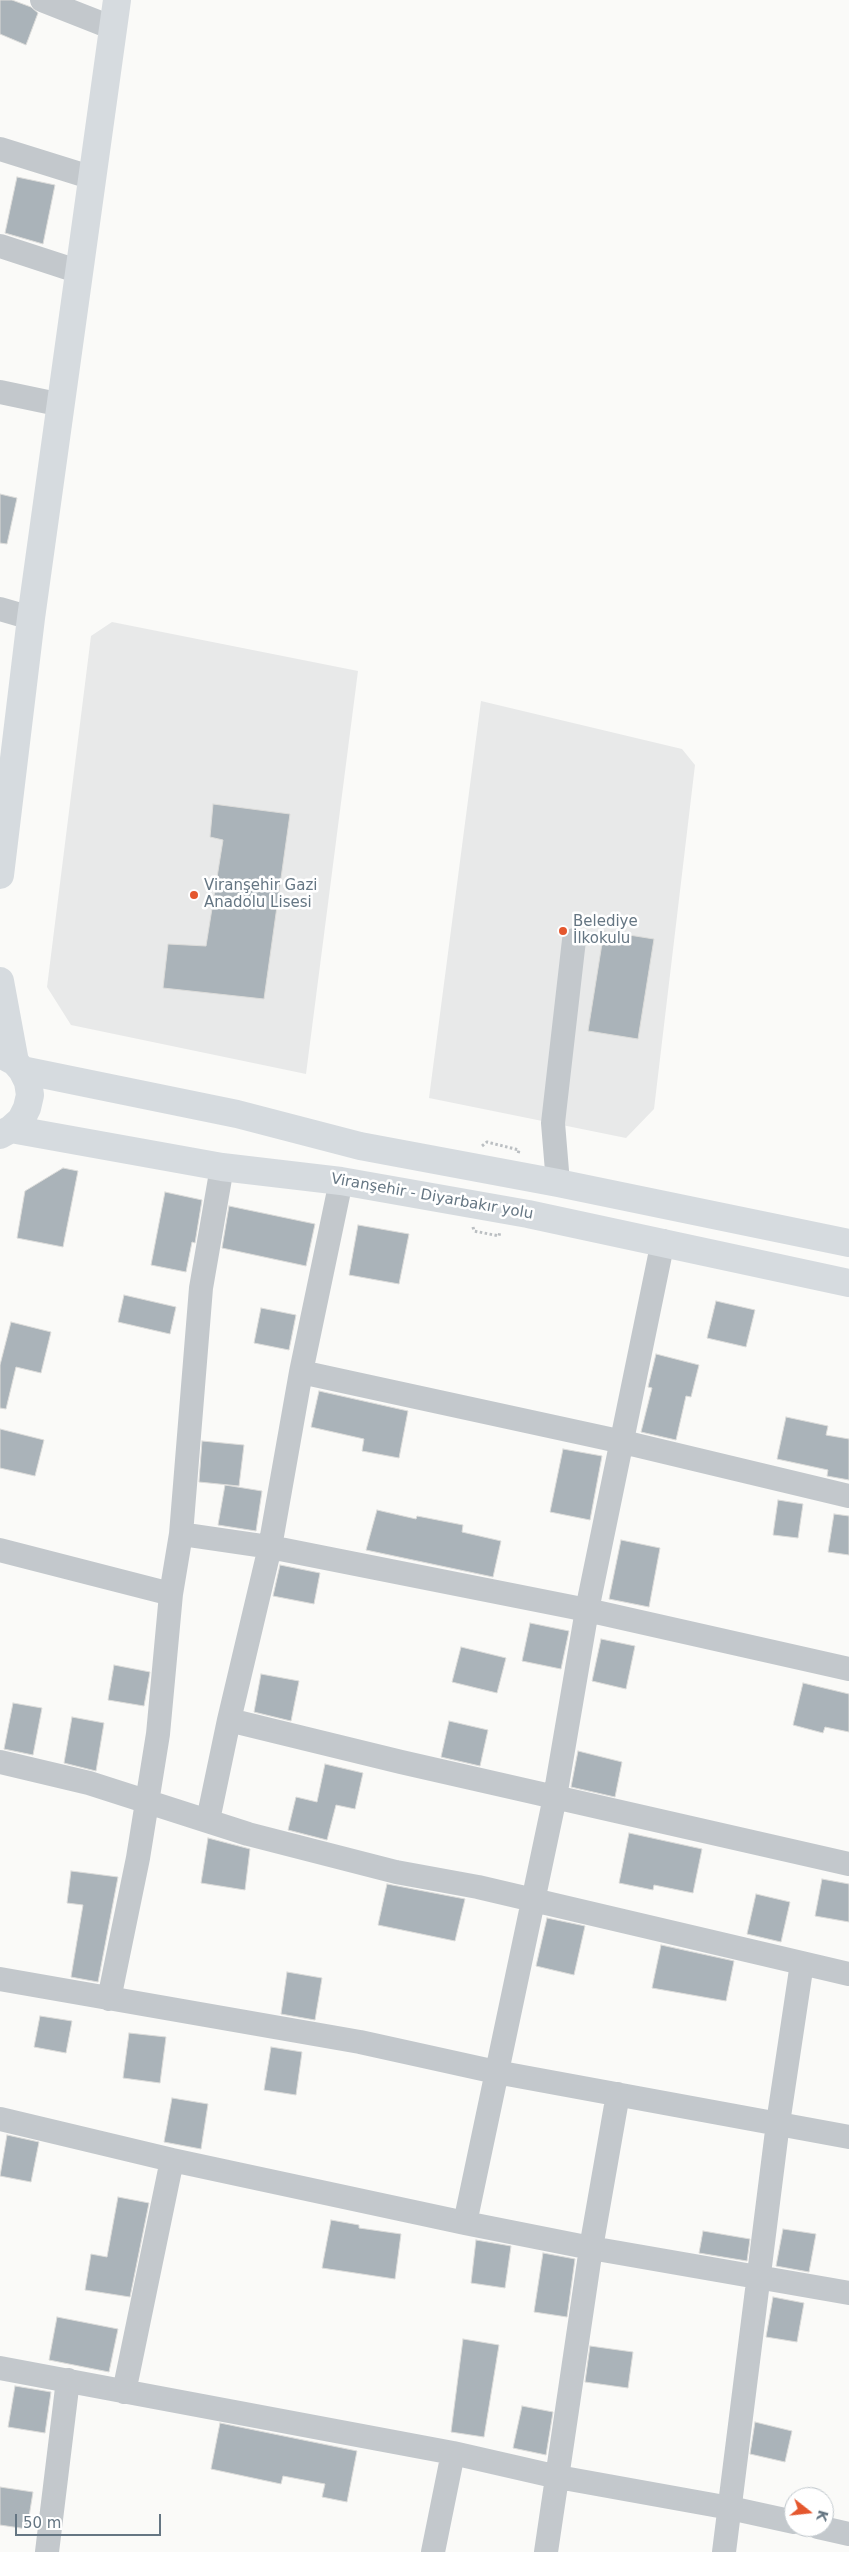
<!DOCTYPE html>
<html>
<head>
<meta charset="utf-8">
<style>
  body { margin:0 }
  #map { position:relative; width:849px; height:2552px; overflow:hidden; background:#fafaf8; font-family:"DejaVu Sans",sans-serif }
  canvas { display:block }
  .north { position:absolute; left:784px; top:2487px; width:50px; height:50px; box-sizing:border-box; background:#fff; border:1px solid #c1c8cd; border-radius:50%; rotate:106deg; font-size:14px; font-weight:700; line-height:20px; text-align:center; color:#657683 }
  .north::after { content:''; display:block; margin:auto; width:18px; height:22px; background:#e4572e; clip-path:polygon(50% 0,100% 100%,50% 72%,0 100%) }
  .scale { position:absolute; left:15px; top:2514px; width:146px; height:22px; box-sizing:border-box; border:2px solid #657683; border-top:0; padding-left:6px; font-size:15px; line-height:18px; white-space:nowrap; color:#657683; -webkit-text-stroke:4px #fff; paint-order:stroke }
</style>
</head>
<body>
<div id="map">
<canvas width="849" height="2552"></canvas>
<div class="north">K</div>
<div class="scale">50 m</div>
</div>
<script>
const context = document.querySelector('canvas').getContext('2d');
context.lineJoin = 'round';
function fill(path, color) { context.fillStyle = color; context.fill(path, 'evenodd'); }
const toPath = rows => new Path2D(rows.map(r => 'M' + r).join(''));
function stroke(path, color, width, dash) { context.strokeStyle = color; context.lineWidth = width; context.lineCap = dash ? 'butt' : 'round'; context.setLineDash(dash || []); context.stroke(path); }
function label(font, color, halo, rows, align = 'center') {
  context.font = font + ' "DejaVu Sans",sans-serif'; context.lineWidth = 5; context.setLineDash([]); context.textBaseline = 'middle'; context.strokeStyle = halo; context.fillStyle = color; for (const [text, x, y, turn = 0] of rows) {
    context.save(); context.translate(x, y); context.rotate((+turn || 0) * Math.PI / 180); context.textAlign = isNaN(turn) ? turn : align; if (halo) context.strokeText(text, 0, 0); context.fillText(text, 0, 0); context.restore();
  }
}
fill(toPath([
  [112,622,358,671,306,1074,71,1025,47,987,91,636],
  [481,701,682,749,695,765,654,1109,626,1138,429,1098]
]), '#e8e9e9');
const building = toPath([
  [0,0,12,0,31,7,38,13,26,45,0,34,0,0],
  [17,177,55,185,43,244,5,233,17,177],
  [0,494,17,498,7,544,0,543,0,494],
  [213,804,290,814,264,999,163,988,168,944,206,946,223,840,210,837,213,804],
  [604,931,654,939,638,1039,588,1031,604,931],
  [63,1168,78,1171,63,1247,17,1238,25,1191,63,1168],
  [165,1192,202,1200,195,1243,192,1242,186,1272,151,1265,165,1192],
  [229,1206,315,1224,306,1266,222,1248,229,1206],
  [358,1225,409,1234,399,1284,349,1275,358,1225],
  [124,1295,176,1307,170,1334,118,1322,124,1295],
  [716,1301,755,1310,746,1347,707,1338,716,1301],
  [261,1308,296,1315,289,1350,254,1343,261,1308],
  [11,1322,51,1332,41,1373,16,1367,6,1409,0,1408,0,1365,11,1322],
  [656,1354,699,1365,691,1397,686,1396,676,1440,641,1432,652,1388,648,1387,656,1354],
  [319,1391,408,1411,399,1458,362,1451,364,1439,311,1427,319,1391],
  [786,1417,828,1426,826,1435,849,1439,849,1480,827,1476,828,1470,777,1459,786,1417],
  [0,1429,44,1440,35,1476,0,1468,0,1429],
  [202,1441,244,1445,239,1486,199,1482,202,1441],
  [563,1449,602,1456,590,1520,550,1512,563,1449],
  [225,1485,262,1491,256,1531,218,1525,225,1485],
  [778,1500,803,1504,798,1538,773,1535,778,1500],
  [377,1510,416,1519,417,1516,463,1525,462,1532,501,1541,493,1577,366,1550,377,1510],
  [834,1514,849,1516,849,1555,828,1552,834,1514],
  [621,1540,660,1548,649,1607,609,1599,621,1540],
  [280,1565,320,1573,314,1604,273,1596,280,1565],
  [530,1623,569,1631,561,1669,522,1661,530,1623],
  [601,1639,635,1646,626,1689,592,1681,601,1639],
  [461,1647,506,1658,497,1693,452,1682,461,1647],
  [114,1665,150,1672,144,1706,108,1700,114,1665],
  [261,1674,299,1681,291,1721,254,1712,261,1674],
  [803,1683,849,1694,849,1732,825,1727,823,1733,793,1725,803,1683],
  [13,1703,42,1708,33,1755,4,1749,13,1703],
  [72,1717,104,1723,96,1771,64,1763,72,1717],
  [449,1721,488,1730,480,1766,441,1757,449,1721],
  [578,1751,622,1762,615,1797,571,1787,578,1751],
  [325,1764,363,1773,355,1809,336,1805,327,1840,288,1830,296,1797,317,1802,325,1764],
  [629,1833,702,1849,693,1893,654,1885,653,1890,619,1883,629,1833],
  [208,1838,250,1849,245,1890,201,1883,208,1838],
  [71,1871,118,1877,98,1982,71,1977,83,1905,67,1903,71,1871],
  [822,1879,849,1884,849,1922,815,1916,822,1879],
  [387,1884,465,1899,455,1941,378,1925,387,1884],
  [756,1894,790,1902,781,1942,747,1934,756,1894],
  [547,1918,585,1926,574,1975,536,1966,547,1918],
  [661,1945,734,1961,726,2001,652,1988,661,1945],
  [287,1972,322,1978,315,2020,281,2014,287,1972],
  [40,2016,72,2021,66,2053,34,2047,40,2016],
  [129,2033,166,2037,160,2083,123,2078,129,2033],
  [271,2047,302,2052,296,2095,264,2090,271,2047],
  [172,2098,208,2104,201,2149,164,2142,172,2098],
  [7,2135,39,2142,31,2182,0,2176,7,2135],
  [118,2197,149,2203,130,2297,85,2290,91,2254,107,2257,118,2197],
  [331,2220,359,2225,359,2228,401,2234,395,2279,322,2268,331,2220],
  [783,2229,816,2234,809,2272,776,2266,783,2229],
  [703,2231,750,2239,747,2261,699,2253,703,2231],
  [476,2240,511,2246,505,2288,471,2283,476,2240],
  [543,2253,575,2259,567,2317,534,2312,543,2253],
  [773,2297,804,2303,797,2342,766,2337,773,2297],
  [57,2317,118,2329,109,2372,49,2360,57,2317],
  [463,2339,499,2345,484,2437,451,2432,463,2339],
  [590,2346,633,2352,628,2388,585,2382,590,2346],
  [15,2386,51,2392,45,2433,8,2427,15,2386],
  [522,2406,553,2412,546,2455,513,2448,522,2406],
  [755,2422,792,2431,785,2462,750,2454,755,2422],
  [220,2423,357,2451,347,2502,322,2497,325,2484,283,2476,281,2484,211,2469,220,2423],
  [0,2487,33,2492,27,2529,0,2525,0,2487]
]);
fill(building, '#aab3b9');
stroke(building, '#dcdcda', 1);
stroke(toPath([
  [482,1146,487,1142,519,1150,518,1154],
  [473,1227,474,1231,499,1236,500,1231]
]), '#bbbfc2', 3, [2.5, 2.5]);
stroke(toPath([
  [42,0,113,28],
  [0,149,93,178],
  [0,246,80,272],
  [0,392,62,405],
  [0,609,31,618],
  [558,1183,553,1123,574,940],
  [301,1372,623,1442,849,1496],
  [181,1534,270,1547,587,1610,849,1669],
  [0,1550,171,1594],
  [229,1720,401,1762,849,1864],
  [0,1762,89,1783,248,1834,396,1872,478,1887,849,1974],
  [208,1820,229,1720,270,1547,301,1372,341,1181],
  [0,1979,360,2042,496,2072,849,2137],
  [109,1999,138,1858,158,1734,171,1594,181,1534,201,1288,222,1167],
  [0,2119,172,2160,465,2223,591,2248,849,2293],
  [465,2223,555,1797,587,1610,663,1241],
  [0,2368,453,2453,558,2477,730,2508,794,2522],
  [124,2392,172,2160],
  [818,2527,849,2534],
  [47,2552,68,2380],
  [433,2552,453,2453],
  [546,2552,591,2248,618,2094],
  [724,2552,778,2123,802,1963]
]), '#c3c8cc', 24);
stroke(toPath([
  [0,875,31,618,117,0],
  [0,981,15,1062],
  [0,1054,15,1062,22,1070,28,1082,30,1095,27,1108,21,1120,11,1129,0,1135],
  [22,1070,237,1114,360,1146,558,1183,849,1243],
  [11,1129,222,1167,341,1181,528,1214,849,1283]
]), '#d6dbdf', 28);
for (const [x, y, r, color] of [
  [194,895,5,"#e4572e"],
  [563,931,5,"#e4572e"]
]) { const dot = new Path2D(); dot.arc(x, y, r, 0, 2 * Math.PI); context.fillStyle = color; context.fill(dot); stroke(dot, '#fff', 2); }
label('15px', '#657683', '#fff', [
  ["Viranşehir Gazi",204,886],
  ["Anadolu Lisesi",204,903],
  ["Belediye",573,922],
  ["İlkokulu",573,939]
], 'left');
label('15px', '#657683', '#fff', [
  ["Viranşehir - Diyarbakır yolu",432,1197,10]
]);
</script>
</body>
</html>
